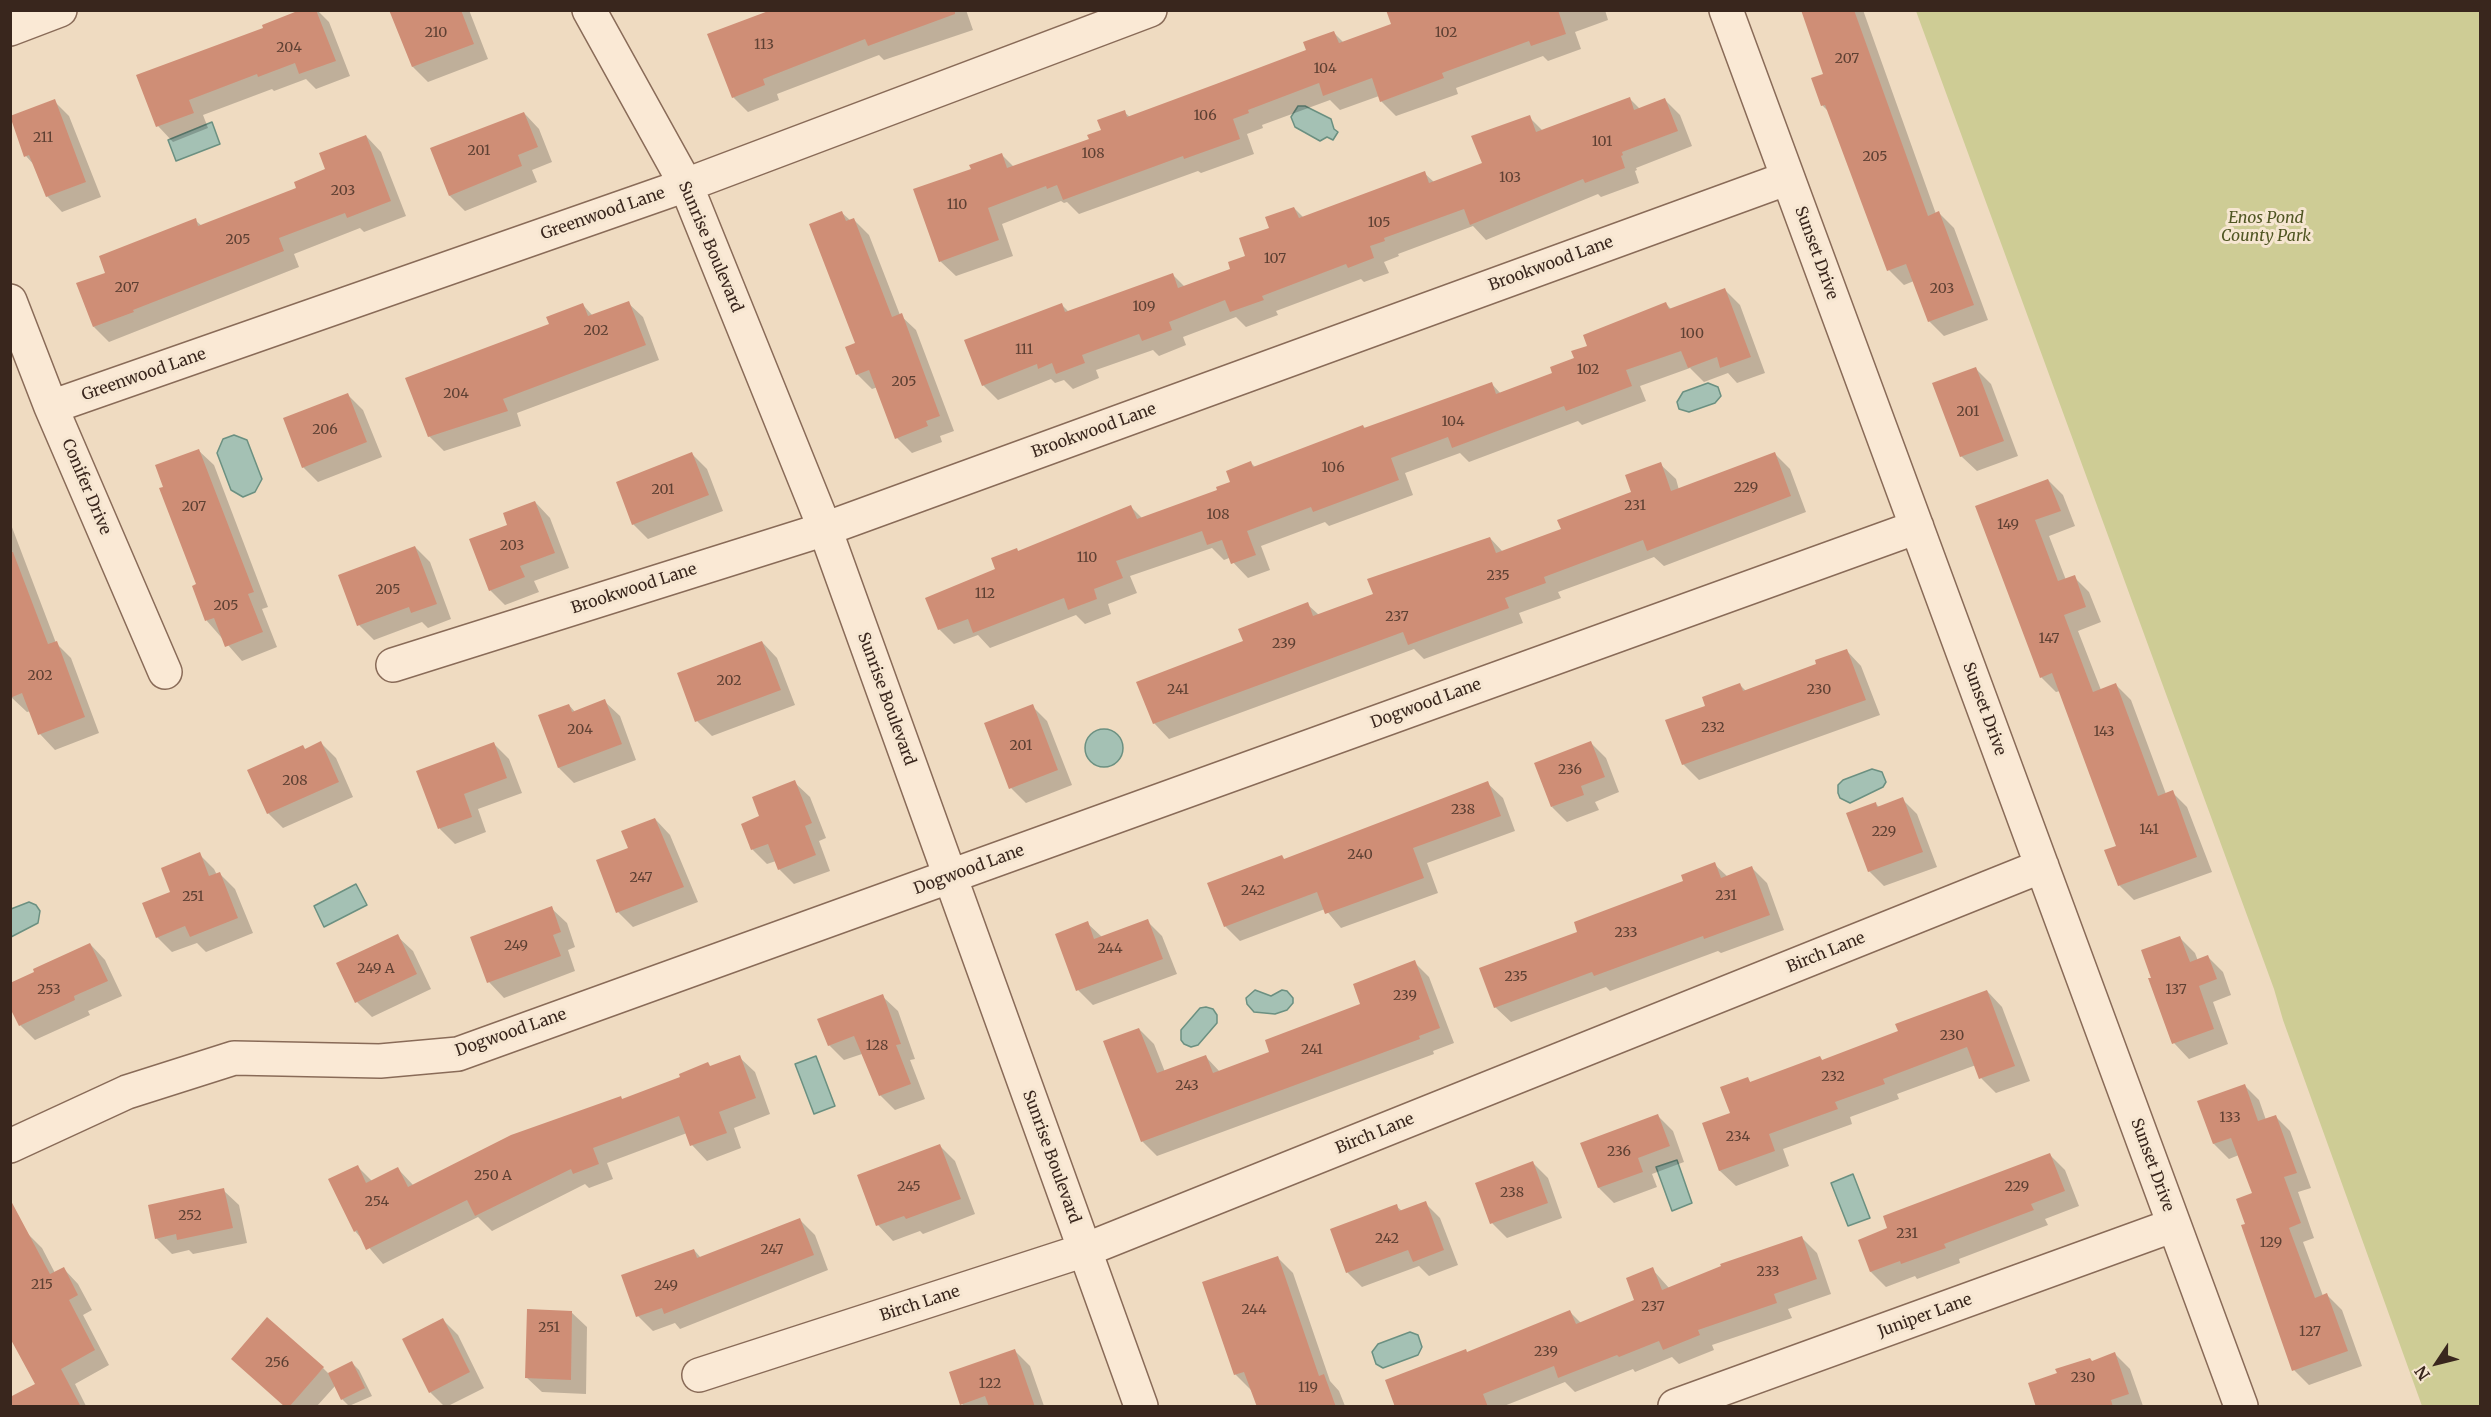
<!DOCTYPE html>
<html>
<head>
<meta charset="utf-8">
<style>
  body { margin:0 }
  #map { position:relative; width:2491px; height:1417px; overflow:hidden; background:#efdbc1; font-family:Merriweather,serif }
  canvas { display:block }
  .frame { position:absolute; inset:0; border:12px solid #39261d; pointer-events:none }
  .north { position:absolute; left:2407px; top:1333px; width:60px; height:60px; -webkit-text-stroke:4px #f6e6d1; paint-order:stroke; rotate:235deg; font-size:16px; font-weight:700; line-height:24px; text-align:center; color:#39261d }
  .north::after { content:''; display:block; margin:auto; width:21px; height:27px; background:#39261d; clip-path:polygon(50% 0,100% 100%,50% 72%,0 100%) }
</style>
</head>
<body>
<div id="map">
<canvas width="2491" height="1417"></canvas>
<div class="frame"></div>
<div class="north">N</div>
</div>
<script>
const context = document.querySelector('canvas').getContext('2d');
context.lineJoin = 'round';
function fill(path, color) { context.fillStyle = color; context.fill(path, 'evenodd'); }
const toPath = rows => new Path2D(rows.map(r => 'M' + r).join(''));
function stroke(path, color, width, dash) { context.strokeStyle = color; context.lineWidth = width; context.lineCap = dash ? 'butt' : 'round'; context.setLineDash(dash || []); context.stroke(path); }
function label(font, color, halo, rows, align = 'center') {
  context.font = font + ' Merriweather,serif'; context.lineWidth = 6; context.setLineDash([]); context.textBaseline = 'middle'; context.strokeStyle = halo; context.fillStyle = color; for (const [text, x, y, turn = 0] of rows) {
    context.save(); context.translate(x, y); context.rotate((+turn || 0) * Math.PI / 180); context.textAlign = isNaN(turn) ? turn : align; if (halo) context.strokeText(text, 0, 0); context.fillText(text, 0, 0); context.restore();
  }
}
fill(toPath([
  [1916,11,2480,11,2480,1406,2422,1406,2283,1020,2274,989]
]), '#cecc95');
const water = toPath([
  [1298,106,1305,106,1331,119,1334,129,1338,132,1333,140,1327,137,1320,141,1295,127,1291,117,1298,106],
  [212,122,220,144,176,161,168,140,212,122],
  [1708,383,1718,387,1721,396,1715,403,1689,412,1679,409,1677,402,1683,392,1708,383],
  [234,435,247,440,262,479,255,492,243,497,231,490,217,453,223,439,234,435],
  '1085 748a19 19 0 1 1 38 0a19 19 0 1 1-38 0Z',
  [1872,769,1882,772,1886,782,1883,787,1850,803,1840,798,1838,793,1838,785,1843,780,1872,769],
  [356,884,367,905,324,927,314,906,356,884],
  [29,902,36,905,40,911,38,923,11,937,11,909,29,902],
  [1255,990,1271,996,1282,990,1287,991,1293,998,1293,1003,1287,1010,1275,1014,1254,1012,1247,1004,1246,998,1255,990],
  [1206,1007,1213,1009,1217,1015,1217,1023,1198,1045,1191,1047,1184,1044,1181,1040,1181,1030,1200,1008,1206,1007],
  [816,1056,835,1106,814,1114,795,1064,816,1056],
  [1677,1160,1692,1203,1672,1211,1656,1167,1677,1160],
  [1853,1174,1870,1218,1848,1226,1831,1183,1853,1174],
  [1410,1332,1418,1335,1422,1347,1418,1355,1383,1368,1376,1364,1372,1352,1378,1344,1410,1332]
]);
fill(water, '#a4c1b4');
stroke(water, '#6b9081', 1.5);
fill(toPath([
  [304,10,317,10,329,22,350,76,316,89,306,79,274,91,272,89,203,115,208,128,173,142,158,126,266,29],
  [390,10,469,10,488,59,428,82,413,67],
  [768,10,966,10,973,30,884,60,879,55,777,94,779,100,748,112,733,97],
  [1389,10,1605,10,1608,20,1575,32,1581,49,1548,61,1543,56,1456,88,1458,94,1396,116,1381,101,1379,96,1340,110,1330,100,1262,125,1263,128,1247,134,1254,154,1201,173,1198,171,1079,214,1067,202,1064,203,1061,201,1002,224,1013,256,956,276,940,261,973,170,1001,154,1014,167,1091,140,1124,112,1130,117,1308,51,1334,33,1344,43,1393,25],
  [1802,10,1863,10,1936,214,1939,213,1954,228,1988,320,1944,336,1929,321,1914,281,1904,285,1889,270,1829,112,1823,106,1813,79,1825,75],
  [1629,98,1640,109,1665,100,1680,115,1692,146,1636,168,1637,170,1635,171,1639,183,1601,197,1598,194,1486,240,1473,226,1398,254,1399,256,1384,262,1389,273,1364,282,1361,279,1276,311,1278,315,1246,327,1236,317,1183,337,1186,345,1159,356,1153,350,1096,370,1099,378,1073,389,1064,380,1055,383,1051,379,998,400,983,385,1062,305,1069,312,1172,274,1185,287,1232,270,1294,208,1304,218,1424,173,1434,182,1483,164,1529,117,1543,131],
  [54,101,69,116,101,197,62,212,47,196,35,166,26,156],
  [524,113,539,129,552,162,532,170,537,182,465,211,450,196,432,149],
  [366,136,381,152,406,216,364,232,360,228,294,254,299,267,109,342,94,327,107,273,195,220,202,226,298,189,327,170],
  [842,213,851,221,854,220,869,235,900,315,916,330,954,431,940,436,942,442,912,453,897,438,878,387,872,389,857,374,857,344],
  [1725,290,1740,305,1765,373,1737,383,1728,373,1704,382,1690,368,1640,386,1646,401,1582,425,1578,421,1469,462,1460,453,1405,473,1413,495,1329,526,1325,522,1261,546,1270,570,1248,578,1229,558,1224,560,1212,548,1130,576,1137,593,1108,604,1111,614,1085,624,1076,615,990,648,978,635,954,644,939,629,1017,550,1019,552,1131,507,1143,519,1219,490,1232,483,1251,463,1255,467,1363,426,1366,429,1491,383,1501,394,1554,374,1576,359,1588,347,1666,304,1671,309],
  [628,303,643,317,659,360,517,413,521,426,444,451,429,436,551,325,583,305,593,316],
  [1976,369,1991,384,2018,456,1977,471,1961,456],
  [348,395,363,410,382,457,318,482,303,467],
  [199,451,214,465,268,607,262,609,277,647,242,661,207,621,194,587,198,585],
  [692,454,707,469,723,511,648,539,633,524],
  [1775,454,1790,469,1806,512,1664,566,1654,557,1558,592,1561,598,1519,613,1523,623,1424,659,1414,649,1169,739,1154,723,1245,642,1307,604,1319,615,1374,595,1490,538,1503,552,1563,530,1633,493,1660,464,1676,479,1679,490],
  [2048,480,2063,495,2075,526,2049,536,2066,580,2074,577,2089,592,2101,622,2078,631,2101,690,2116,685,2131,700,2166,794,2172,792,2187,807,2212,872,2134,900,2119,885,2118,847,2060,691,2056,692,2041,677,1977,506],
  [535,502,550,518,569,568,534,581,539,592,505,605,490,590,509,526],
  [10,522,56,643,71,658,99,733,55,750,40,734,31,711,27,712,11,697],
  [415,547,430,562,451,619,428,628,422,622,374,640,359,625],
  [762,642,777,658,795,705,712,736,697,721],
  [1846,650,1861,666,1880,715,1699,780,1683,764,1707,706,1740,685,1746,691,1818,665],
  [604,701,620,716,636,760,574,783,559,768,540,716,569,705,575,712],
  [1032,706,1047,721,1072,785,1026,803,1011,788],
  [321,743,336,758,353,797,283,828,268,813,305,750],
  [1591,743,1606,758,1619,792,1595,802,1599,810,1567,822,1552,807],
  [494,744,509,759,522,793,478,809,486,832,455,844,440,829,418,772],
  [794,782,810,797,826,838,819,841,830,871,794,884,779,869,776,861,767,864,752,849,761,817],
  [1487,783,1503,798,1515,831,1427,863,1438,893,1341,928,1325,909,1240,941,1225,926,1285,860],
  [1902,799,1917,814,1937,867,1884,886,1869,871,1875,803,1879,807],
  [655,819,670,835,698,902,633,927,618,912,630,849],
  [199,854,214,869,217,875,220,874,235,889,253,933,206,952,197,943,172,952,157,937],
  [1714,864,1728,877,1752,868,1767,883,1784,930,1721,953,1718,951,1610,991,1606,987,1511,1022,1495,1007],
  [551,908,567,923,575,947,568,950,575,971,504,998,489,982,472,938],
  [1147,921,1162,936,1177,974,1093,1005,1078,990,1087,923,1102,937],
  [397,936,413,951,431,989,372,1017,357,1002],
  [2180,938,2195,953,2198,961,2208,957,2223,972,2231,995,2213,1002,2228,1044,2189,1059,2174,1043],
  [90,944,105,960,122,996,88,1011,90,1015,35,1040,20,1025],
  [1414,962,1429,977,1454,1043,1433,1051,1434,1054,1157,1156,1142,1141,1139,1029,1154,1044,1165,1072,1206,1057,1220,1072,1271,1053,1362,1005],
  [1987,991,2002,1007,2030,1081,1996,1093,1981,1078,1976,1065,1897,1094,1899,1099,1850,1117,1852,1124,1783,1149,1789,1166,1736,1186,1720,1171,1703,1124,1732,1114,1747,1079,1751,1083,1820,1058,1823,1061,1899,1032],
  [882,996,898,1011,915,1059,910,1060,925,1099,895,1110,880,1095,862,1054,844,1060,829,1045],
  [739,1057,755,1072,770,1114,734,1128,741,1148,707,1161,692,1145,687,1133,607,1163,613,1179,589,1188,585,1184,492,1231,478,1217,383,1264,355,1231,357,1166,372,1181,398,1169,414,1186,620,1097,623,1100],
  [2244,1085,2259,1100,2266,1120,2275,1116,2290,1131,2311,1188,2298,1192,2314,1238,2303,1242,2323,1296,2327,1295,2342,1310,2362,1366,2309,1385,2294,1370,2246,1224,2254,1194,2239,1155,2229,1159,2214,1144,2199,1102],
  [1658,1116,1673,1131,1684,1162,1652,1174,1657,1187,1614,1203,1599,1188,1582,1143],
  [940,1146,955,1161,975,1214,923,1234,920,1231,893,1241,878,1225],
  [2050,1155,2065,1170,2079,1206,2045,1219,2048,1225,1959,1259,1960,1263,1917,1279,1915,1276,1886,1287,1871,1272,1860,1241],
  [1533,1163,1548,1178,1562,1218,1507,1238,1492,1223],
  [223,1190,239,1205,247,1243,193,1254,189,1250,172,1254,156,1238],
  [1425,1203,1440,1218,1458,1265,1429,1276,1419,1266,1362,1287,1347,1272,1396,1206,1402,1211],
  [800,1220,815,1235,828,1270,680,1329,675,1323,653,1331,638,1316,694,1250,701,1258],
  [27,1233,42,1248,55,1273,64,1269,78,1284,92,1310,83,1315,109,1365,75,1384,86,1406,32,1406,37,1384],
  [1802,1238,1817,1253,1831,1294,1788,1309,1792,1318,1712,1345,1714,1350,1679,1364,1672,1357,1635,1372,1633,1369,1575,1392,1565,1382,1504,1406,1396,1406,1468,1353,1570,1312,1581,1323,1636,1301,1652,1269,1669,1288],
  [1277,1257,1293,1273,1330,1381,1339,1391,1345,1406,1259,1406,1251,1390,1235,1374],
  [571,1312,587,1327,586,1394,542,1392,526,1377],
  [443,1320,458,1335,484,1388,448,1406,444,1406,430,1392,404,1340],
  [1015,1351,1030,1366,1044,1406,964,1406,962,1404],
  [2115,1354,2130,1369,2143,1406,2038,1406,2093,1362],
  [352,1363,359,1370,372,1396,349,1406,342,1399,335,1386,317,1406,285,1406,323,1368,329,1374]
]), '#0003');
fill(toPath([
  [300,10,316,10,336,61,299,74,295,63,258,77,257,74,189,100,194,113,156,127,136,75,263,28,262,25],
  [389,10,461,10,474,44,412,67],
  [771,10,955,10,955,14,868,46,865,39,763,79,765,85,732,98,707,34],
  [1386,10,1558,10,1566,34,1531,46,1529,41,1442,73,1444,78,1380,102,1372,78,1323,96,1319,83,1248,110,1249,113,1233,119,1240,139,1184,159,1183,156,1063,200,1057,185,1047,189,1046,186,988,208,999,240,939,262,913,189,971,169,969,165,1002,153,1007,168,1089,139,1087,135,1101,130,1097,120,1125,110,1127,117,1216,84,1306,50,1303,42,1334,31,1339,43,1391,24],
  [1801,10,1854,10,1928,216,1939,211,1974,305,1928,322,1906,264,1887,271,1825,105,1821,106,1811,78,1823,74],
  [1630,97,1634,110,1665,98,1678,131,1622,152,1623,155,1621,156,1625,168,1585,183,1583,179,1470,225,1464,209,1384,238,1385,241,1370,246,1374,258,1348,268,1346,264,1262,296,1264,300,1230,312,1225,300,1169,322,1172,330,1142,341,1139,334,1082,355,1085,363,1056,374,1052,363,1038,369,1037,364,982,386,964,340,1062,303,1065,312,1173,273,1178,288,1230,269,1228,262,1245,256,1239,238,1269,228,1265,217,1294,207,1299,218,1425,171,1429,183,1482,163,1471,136,1530,115,1536,132],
  [55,99,86,182,46,197,29,155,24,157,10,116],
  [524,112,538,147,518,155,522,166,449,196,430,148],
  [366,135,391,201,347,218,345,213,279,238,284,251,133,310,134,312,93,327,76,283,105,273,99,256,196,218,198,226,296,188,294,182,325,169,319,153],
  [842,211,846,221,854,218,892,317,902,313,940,416,926,421,928,426,895,439,869,370,856,375,845,347,855,343,809,224],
  [1725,288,1751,357,1720,368,1717,357,1688,368,1681,351,1626,370,1632,386,1566,411,1564,406,1452,448,1448,437,1391,458,1399,480,1313,512,1311,507,1247,531,1256,555,1231,564,1222,540,1207,545,1202,531,1116,561,1123,578,1094,589,1097,599,1068,610,1064,598,973,633,968,619,938,630,925,598,995,569,991,558,1017,548,1018,551,1131,505,1137,519,1217,490,1216,487,1230,482,1226,471,1251,461,1253,467,1363,425,1364,428,1492,382,1496,394,1552,373,1550,367,1574,358,1571,351,1587,346,1583,335,1666,302,1669,309],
  [629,301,646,345,503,399,508,411,428,437,405,378,549,324,546,317,583,303,588,316],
  [1976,367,2004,441,1960,457,1932,383],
  [348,393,367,442,302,468,283,418],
  [199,449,254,592,248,594,263,632,225,647,214,618,205,621,192,586,196,584,159,488,163,487,155,465],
  [692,452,709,495,632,525,616,482],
  [1775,452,1791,496,1647,551,1643,540,1544,577,1546,583,1505,598,1509,608,1408,645,1403,632,1153,724,1136,682,1243,641,1238,629,1308,602,1313,616,1373,594,1367,579,1490,537,1496,553,1561,529,1557,520,1631,492,1625,475,1661,462,1671,491],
  [2048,479,2061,511,2035,520,2058,581,2075,575,2086,607,2064,615,2093,692,2116,683,2158,796,2173,790,2197,857,2118,886,2104,850,2116,846,2096,792,2052,673,2040,678,1975,506],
  [535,501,555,553,520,566,525,577,489,591,469,539,507,525,503,513],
  [415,546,437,604,411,613,409,607,357,626,338,575],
  [10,552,13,552,48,644,57,641,85,717,38,735,22,693,10,698],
  [762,641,781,690,695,722,677,673],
  [1847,649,1866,700,1682,765,1665,720,1705,706,1702,697,1740,683,1743,691,1816,664,1815,660],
  [605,699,622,744,558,768,538,715,569,704,572,712],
  [1033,704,1058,770,1009,789,984,723],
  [321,741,339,782,267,814,247,770,303,745,305,749],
  [1591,741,1605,777,1581,786,1584,795,1551,807,1534,763],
  [494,742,507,778,464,794,472,817,438,829,416,771],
  [795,780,812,823,805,826,816,855,778,870,768,844,751,850,741,824,759,816,752,797],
  [1488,781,1501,816,1413,848,1424,878,1325,914,1317,892,1224,927,1207,883,1282,855,1284,859],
  [1903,797,1923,852,1868,872,1846,813,1876,802,1877,807],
  [655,818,684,887,616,913,596,860,628,848,621,831],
  [200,852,209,876,220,872,238,918,190,937,185,926,156,938,142,903,170,892,161,868],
  [1715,862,1721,878,1752,866,1770,915,1704,939,1703,936,1594,976,1592,972,1494,1008,1479,968,1577,932,1574,922,1683,881,1681,875],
  [552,906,561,932,553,935,561,956,487,983,470,937],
  [1148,919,1163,959,1076,991,1055,934,1088,921,1094,939],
  [398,934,417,974,355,1003,336,963],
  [2180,936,2190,962,2208,955,2217,979,2199,986,2214,1029,2172,1044,2148,978,2151,978,2141,950],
  [90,943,108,981,74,996,75,1000,19,1026,10,1008,10,983,34,972,33,969],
  [1415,960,1440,1028,1419,1036,1420,1039,1141,1142,1103,1041,1139,1028,1157,1073,1206,1055,1213,1073,1269,1052,1265,1040,1360,1004,1353,984],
  [1987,990,2015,1066,1979,1079,1967,1047,1883,1079,1885,1084,1835,1102,1838,1109,1769,1134,1775,1151,1719,1171,1702,1123,1730,1113,1720,1087,1748,1077,1750,1082,1820,1056,1822,1060,1898,1031,1895,1024],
  [883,994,901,1044,896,1045,911,1084,879,1096,854,1036,828,1046,817,1019],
  [740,1055,756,1098,719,1112,727,1133,690,1146,679,1116,593,1148,599,1164,573,1174,571,1169,475,1216,467,1200,366,1250,357,1230,354,1232,328,1179,358,1165,366,1183,398,1167,408,1187,511,1135,621,1096,622,1099,680,1077,679,1074,708,1062,710,1066],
  [2245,1084,2258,1121,2276,1115,2297,1173,2284,1177,2301,1223,2289,1228,2315,1298,2327,1293,2348,1351,2292,1371,2241,1225,2245,1224,2236,1199,2252,1193,2231,1138,2213,1144,2197,1101],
  [1658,1114,1670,1146,1638,1158,1643,1172,1598,1188,1580,1143],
  [940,1144,961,1199,906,1219,904,1216,876,1226,857,1175],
  [2050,1153,2065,1191,2031,1204,2034,1210,1944,1244,1946,1248,1901,1264,1900,1261,1870,1272,1858,1240,1887,1228,1883,1216],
  [1533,1161,1548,1203,1490,1224,1475,1183],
  [224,1188,233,1228,177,1240,176,1234,155,1239,148,1205],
  [10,1199,50,1274,64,1267,78,1295,69,1300,95,1350,61,1369,81,1407,10,1407,10,1397,35,1384,10,1338],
  [1426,1201,1444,1250,1413,1262,1408,1250,1346,1273,1330,1229,1397,1204,1399,1211],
  [800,1218,814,1255,664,1314,662,1308,636,1317,621,1275,694,1249,697,1258],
  [1802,1236,1817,1279,1774,1294,1777,1303,1698,1330,1700,1335,1663,1350,1659,1341,1619,1357,1617,1355,1558,1378,1554,1366,1483,1394,1488,1407,1395,1407,1385,1380,1466,1349,1467,1352,1570,1310,1576,1324,1634,1300,1626,1278,1653,1267,1662,1290,1721,1266,1720,1264],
  [1278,1256,1319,1376,1324,1374,1336,1407,1257,1407,1244,1372,1234,1375,1202,1282],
  [527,1309,572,1311,571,1380,525,1378],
  [267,1317,324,1367,289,1407,285,1407,231,1359],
  [443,1318,470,1372,429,1393,402,1339],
  [1015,1349,1035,1407,989,1407,985,1396,960,1405,949,1372],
  [2115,1352,2129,1394,2111,1400,2113,1407,2036,1407,2028,1383,2057,1373,2055,1369,2090,1358,2092,1361],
  [352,1361,365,1388,341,1400,328,1373]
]), '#cf8e76');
const minor = toPath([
  [589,10,686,185,825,529,1141,1406],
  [1726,10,2241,1406],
  [10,29,60,10],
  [10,301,51,407,165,672],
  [51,407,686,185,1150,10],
  [393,665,825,529,1788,178],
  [10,1146,127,1092,234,1058,380,1061,458,1054,1917,527],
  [699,1375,1085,1250,2042,866],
  [1675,1406,2174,1225]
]);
stroke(minor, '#896b58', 36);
stroke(minor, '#fae9d5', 33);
label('14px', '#5e4033', null, [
  ["210",436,33],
  ["102",1446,33],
  ["113",764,45],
  ["204",289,48],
  ["207",1847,59],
  ["104",1325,69],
  ["106",1205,116],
  ["211",43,138],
  ["101",1602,142],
  ["201",479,151],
  ["108",1093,154],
  ["205",1875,157],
  ["103",1510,178],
  ["203",343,191],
  ["110",957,205],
  ["105",1379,223],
  ["205",238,240],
  ["107",1275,259],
  ["207",127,288],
  ["203",1942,289],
  ["109",1144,307],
  ["202",596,331],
  ["100",1692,334],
  ["111",1024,350],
  ["102",1588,370],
  ["205",904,382],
  ["204",456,394],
  ["201",1968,412],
  ["104",1453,422],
  ["206",325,430],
  ["106",1333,468],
  ["229",1746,488],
  ["201",663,490],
  ["231",1635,506],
  ["207",194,507],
  ["108",1218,515],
  ["149",2008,525],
  ["203",512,546],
  ["110",1087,558],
  ["235",1498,576],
  ["205",388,590],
  ["112",985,594],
  ["205",226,606],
  ["237",1397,617],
  ["147",2049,639],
  ["239",1284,644],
  ["202",40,676],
  ["202",729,681],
  ["241",1178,690],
  ["230",1819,690],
  ["232",1713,728],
  ["204",580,730],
  ["143",2104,732],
  ["201",1021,746],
  ["236",1570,770],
  ["208",295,781],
  ["238",1463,810],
  ["141",2149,830],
  ["229",1884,832],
  ["240",1360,855],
  ["247",641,878],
  ["242",1253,891],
  ["231",1726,896],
  ["251",193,897],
  ["233",1626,933],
  ["249",516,946],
  ["244",1110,949],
  ["249 A",376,969],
  ["235",1516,977],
  ["253",49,990],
  ["137",2176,990],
  ["239",1405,996],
  ["230",1952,1036],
  ["128",877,1046],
  ["241",1312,1050],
  ["232",1833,1077],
  ["243",1187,1086],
  ["133",2230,1118],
  ["234",1738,1137],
  ["236",1619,1152],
  ["250 A",493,1176],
  ["245",909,1187],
  ["229",2017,1187],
  ["238",1512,1193],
  ["254",377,1202],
  ["252",190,1216],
  ["231",1907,1234],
  ["242",1387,1239],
  ["129",2271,1243],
  ["247",772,1250],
  ["233",1768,1272],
  ["215",42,1285],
  ["249",666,1286],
  ["237",1653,1307],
  ["244",1254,1310],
  ["251",549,1328],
  ["127",2310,1332],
  ["239",1546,1352],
  ["256",277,1363],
  ["230",2083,1378],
  ["122",990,1384],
  ["119",1308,1388]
]);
label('16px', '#39261d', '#f6e6d1', [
  ["Greenwood Lane",603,214,-19],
  ["Sunrise Boulevard",710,247,67],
  ["Sunset Drive",1816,253,70],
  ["Brookwood Lane",1551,264,-20],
  ["Greenwood Lane",144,375,-19],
  ["Brookwood Lane",1094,431,-20],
  ["Conifer Drive",86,487,67],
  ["Brookwood Lane",634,589,-18],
  ["Sunrise Boulevard",886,699,70],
  ["Dogwood Lane",1426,704,-20],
  ["Sunset Drive",1984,709,70],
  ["Dogwood Lane",969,870,-20],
  ["Birch Lane",1826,953,-22],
  ["Dogwood Lane",511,1033,-19],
  ["Birch Lane",1375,1134,-22],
  ["Sunrise Boulevard",1051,1157,70],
  ["Sunset Drive",2152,1165,70],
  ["Birch Lane",920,1304,-18],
  ["Juniper Lane",1925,1316,-20]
]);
label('italic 16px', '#505623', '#f6e6d1', [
  ["Enos Pond",2266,218],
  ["County Park",2266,236]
]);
</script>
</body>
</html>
